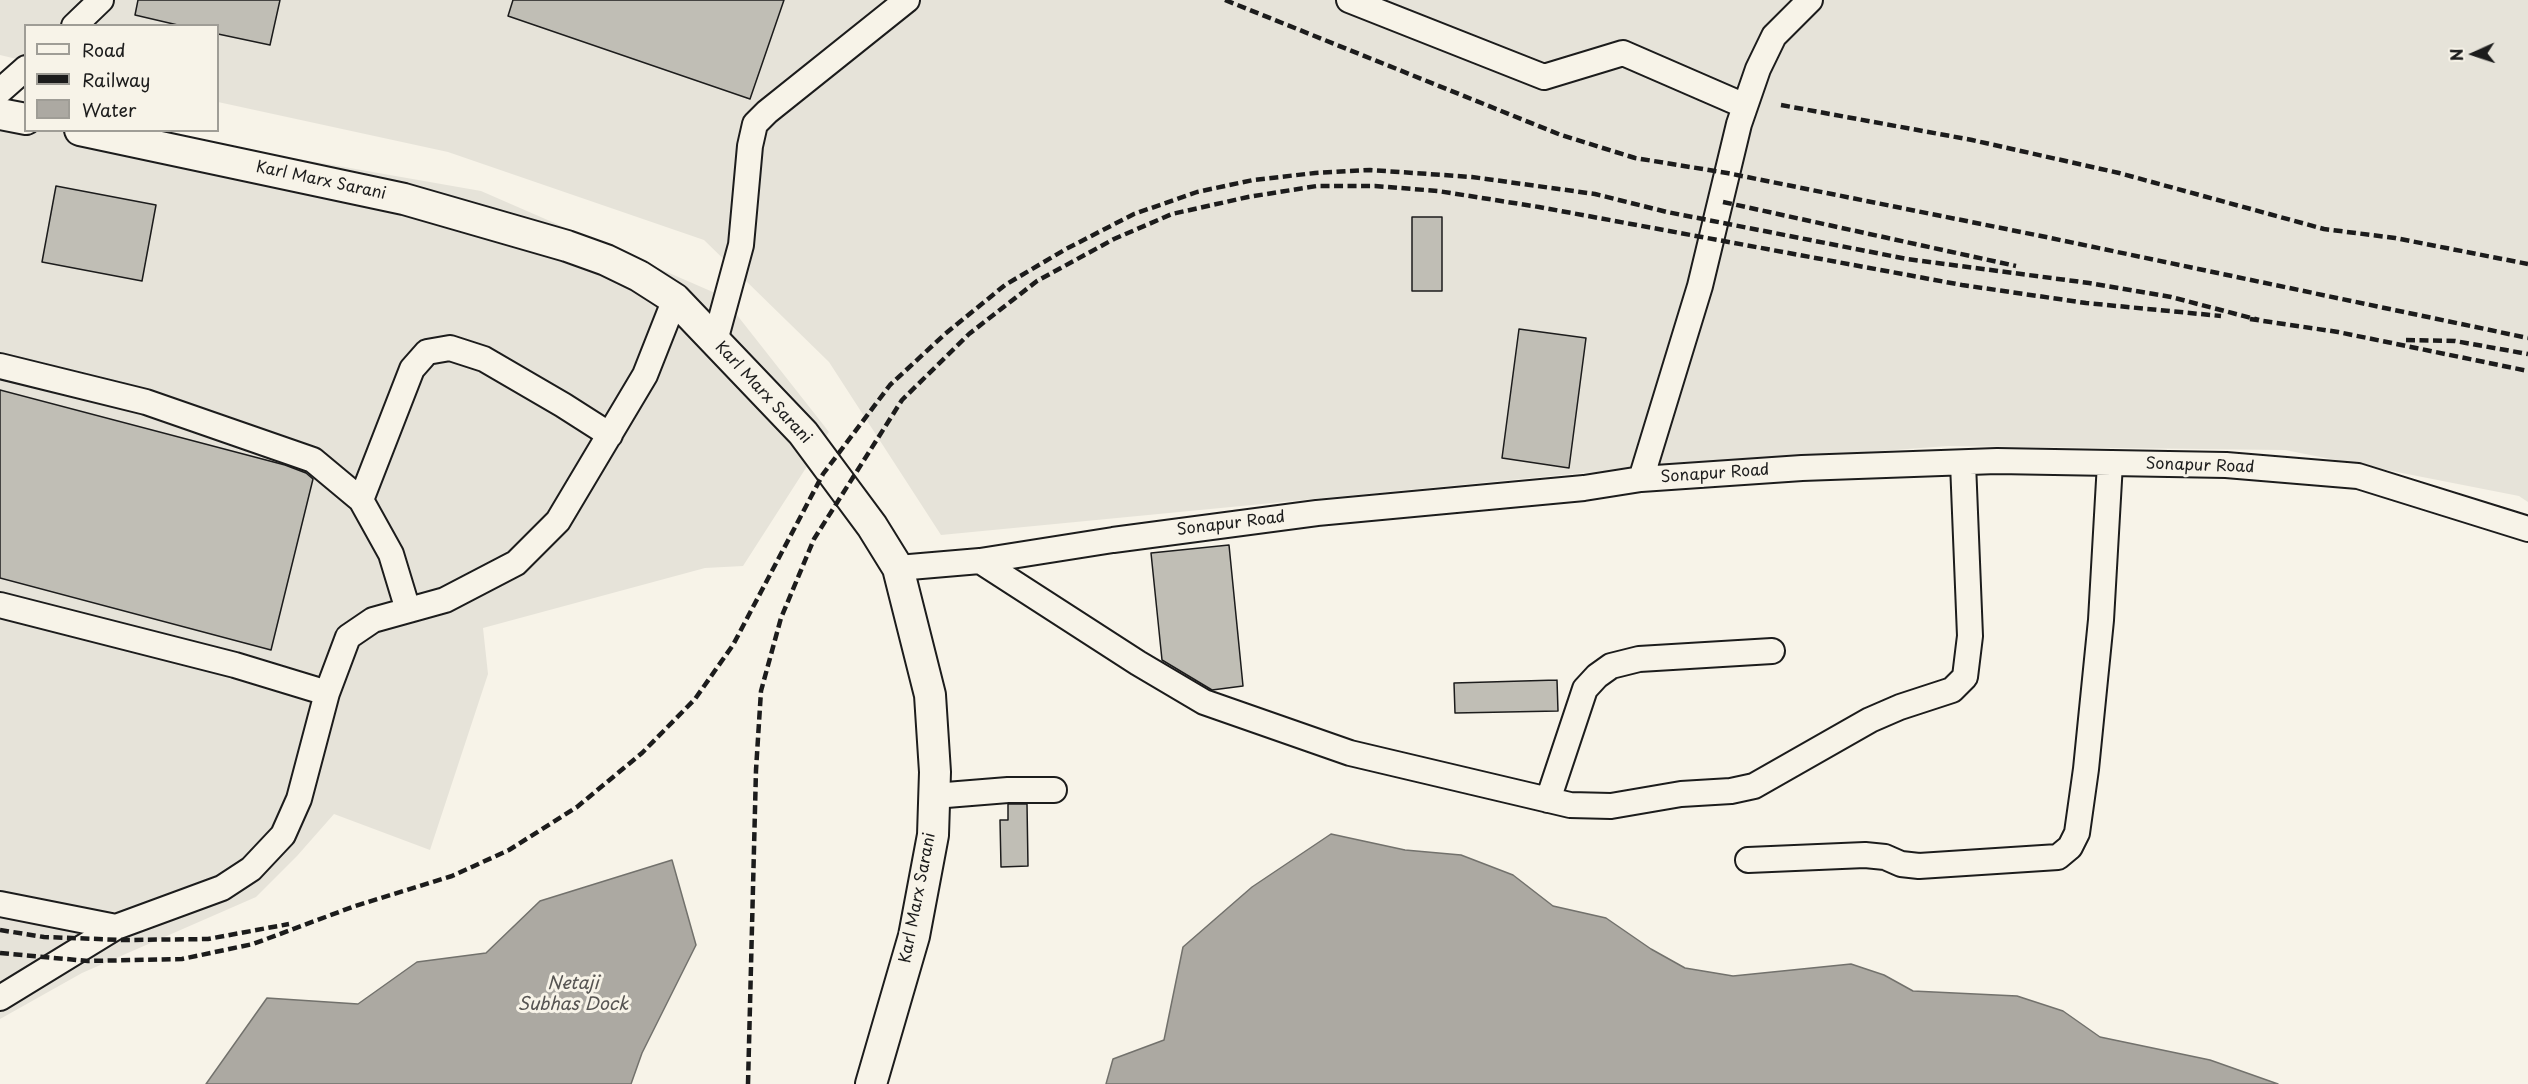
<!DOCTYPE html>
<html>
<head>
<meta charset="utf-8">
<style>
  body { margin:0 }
  #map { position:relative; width:2528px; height:1084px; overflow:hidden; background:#f7f3e8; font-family:"Playpen Sans",sans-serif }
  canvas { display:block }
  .legend { position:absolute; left:24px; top:24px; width:195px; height:108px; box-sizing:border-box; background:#f7f3e8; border:2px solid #9f9d96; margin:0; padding:8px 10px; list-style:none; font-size:18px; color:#1c1c1c }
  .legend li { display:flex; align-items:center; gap:12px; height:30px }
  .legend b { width:30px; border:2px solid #9f9d96 }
  .north { position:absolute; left:2444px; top:24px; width:60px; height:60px; -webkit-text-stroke:4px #f7f3e8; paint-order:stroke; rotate:267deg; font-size:16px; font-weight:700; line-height:24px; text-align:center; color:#1c1c1c }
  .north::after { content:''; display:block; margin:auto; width:21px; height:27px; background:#1c1c1c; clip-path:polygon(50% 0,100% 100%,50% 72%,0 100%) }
</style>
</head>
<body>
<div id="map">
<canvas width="2528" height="1084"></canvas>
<ul class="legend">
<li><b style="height:8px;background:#f7f3e8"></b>Road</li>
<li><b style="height:8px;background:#1c1c1c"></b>Railway</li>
<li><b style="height:16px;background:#aca9a2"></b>Water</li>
</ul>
<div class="north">N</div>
</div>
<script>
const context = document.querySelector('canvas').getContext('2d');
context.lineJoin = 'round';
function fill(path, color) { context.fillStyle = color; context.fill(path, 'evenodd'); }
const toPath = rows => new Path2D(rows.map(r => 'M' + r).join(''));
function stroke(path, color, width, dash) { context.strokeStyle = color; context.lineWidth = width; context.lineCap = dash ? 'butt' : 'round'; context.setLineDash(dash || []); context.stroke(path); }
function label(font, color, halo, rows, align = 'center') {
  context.font = font + ' "Playpen Sans",sans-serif'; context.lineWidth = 6; context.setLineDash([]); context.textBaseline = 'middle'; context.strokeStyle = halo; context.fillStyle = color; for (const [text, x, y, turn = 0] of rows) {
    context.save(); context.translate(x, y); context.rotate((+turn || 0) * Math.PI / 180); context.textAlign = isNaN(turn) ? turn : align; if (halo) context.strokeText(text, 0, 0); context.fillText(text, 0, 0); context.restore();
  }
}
fill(toPath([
  [0,0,2528,0,2528,502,2519,496,2285,450,1948,446,1583,473,941,535,829,362,704,240,448,152,218,102,218,26,26,26,25,61,0,55],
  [0,106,26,130,139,131,481,191,722,296,829,432,743,566,705,568,483,628,488,674,430,850,334,814,297,856,256,897,82,973,0,1019]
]), '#e6e3d9');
const water = toPath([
  [1331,834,1405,850,1461,855,1513,875,1553,906,1606,918,1651,949,1685,968,1733,976,1851,964,1884,975,1913,991,2017,996,2063,1011,2100,1037,2210,1060,2278,1084,1106,1084,1113,1059,1164,1040,1183,947,1252,887,1331,834],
  [672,860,696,945,642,1053,631,1084,206,1084,267,998,358,1004,417,962,486,953,540,901,672,860]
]);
fill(water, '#aca9a2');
stroke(water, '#72716c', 1.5);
const building = toPath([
  [138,0,280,0,270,45,218,34,218,26,182,26,135,15,138,0],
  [513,0,784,0,750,99,508,16,513,0],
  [56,186,156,205,142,281,42,262,56,186],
  [1412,217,1442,217,1442,291,1412,291,1412,217],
  [1519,329,1586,338,1569,468,1502,458,1519,329],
  [0,390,285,465,306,473,313,479,271,650,0,578,0,390],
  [1229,545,1243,686,1212,690,1162,660,1151,553,1229,545],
  [1557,680,1558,711,1455,713,1454,683,1557,680],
  [1008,804,1027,804,1028,866,1001,867,1000,820,1008,820,1008,804]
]);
fill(building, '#c0beb5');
stroke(building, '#1c1c1c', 1.5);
const minor = toPath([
  [1349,0,1544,77,1623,53,1745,106],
  [74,26,101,0],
  [0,91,26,68],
  [715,341,741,245,750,146,755,124,767,112,907,0],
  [0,366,146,402,313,460,361,500,391,554,408,610],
  [1641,479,1700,286,1739,124,1758,69,1774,36,1810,0],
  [361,500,412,369,427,352,450,348,484,359,563,405,610,435],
  [980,561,1138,663,1204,702,1350,753,1570,805,1611,806,1681,794,1731,791,1754,786,1870,720,1900,707,1952,690,1965,677,1970,636,1963,463],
  [898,568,980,561,1113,540,1317,513,1584,488,1641,479,1802,468,1997,461,2226,465,2358,476,2528,529],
  [0,605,235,665,327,693],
  [934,796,1008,790,1054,790],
  [1548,800,1585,689,1597,676,1611,666,1639,659,1772,651],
  [1748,860,1865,855,1885,857,1901,864,1919,866,2058,857,2070,847,2077,833,2086,769,2101,620,2110,463],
  [0,904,116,927],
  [0,998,116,927,222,888,251,869,283,835,299,799,327,693,348,637,373,620,445,600,516,563,558,521,645,375,675,299]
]);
const major = toPath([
  [0,114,26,119],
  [80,130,404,199,567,246,606,260,639,276,675,299,803,433,872,526,898,568,930,695,935,772,933,835,914,936,871,1084]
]);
stroke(minor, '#1c1c1c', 28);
stroke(major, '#1c1c1c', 34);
stroke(minor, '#f7f3e8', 24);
stroke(major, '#f7f3e8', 30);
stroke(toPath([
  [1225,0,1561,135,1635,158,1727,173,2041,236,2528,338],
  [1781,105,1972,140,2119,173,2324,229,2395,238,2528,264],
  [1723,202,2016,266],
  [2250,319,2338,332,2528,371],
  [2406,340,2455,341,2528,354],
  [0,930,44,937,124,940,208,939,289,924],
  [0,953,88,961,182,959,253,944,355,906,452,876,509,850,577,807,642,753,695,699,733,645,823,474,890,385,945,334,1005,285,1066,249,1134,214,1197,192,1253,180,1315,173,1370,170,1472,177,1595,194,1667,212,1907,259,2089,283,2171,297,2259,320],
  [748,1084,756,770,761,691,781,618,814,539,902,400,969,334,1037,281,1114,239,1172,214,1248,197,1317,186,1375,186,1438,191,1539,207,1962,285,2086,303,2221,316]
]), '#1c1c1c', 4.5, [9, 4.5]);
label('16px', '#1c1c1c', '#f7f3e8', [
  ["Karl Marx Sarani",321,181,12],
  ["Karl Marx Sarani",763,393,47],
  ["Sonapur Road",2200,466,2],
  ["Sonapur Road",1715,474,-4],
  ["Sonapur Road",1231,524,-7],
  ["Karl Marx Sarani",918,898,-79]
]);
label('italic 18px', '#565452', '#f7f3e8', [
  ["Netaji",573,984],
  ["Subhas Dock",573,1005]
]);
</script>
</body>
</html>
